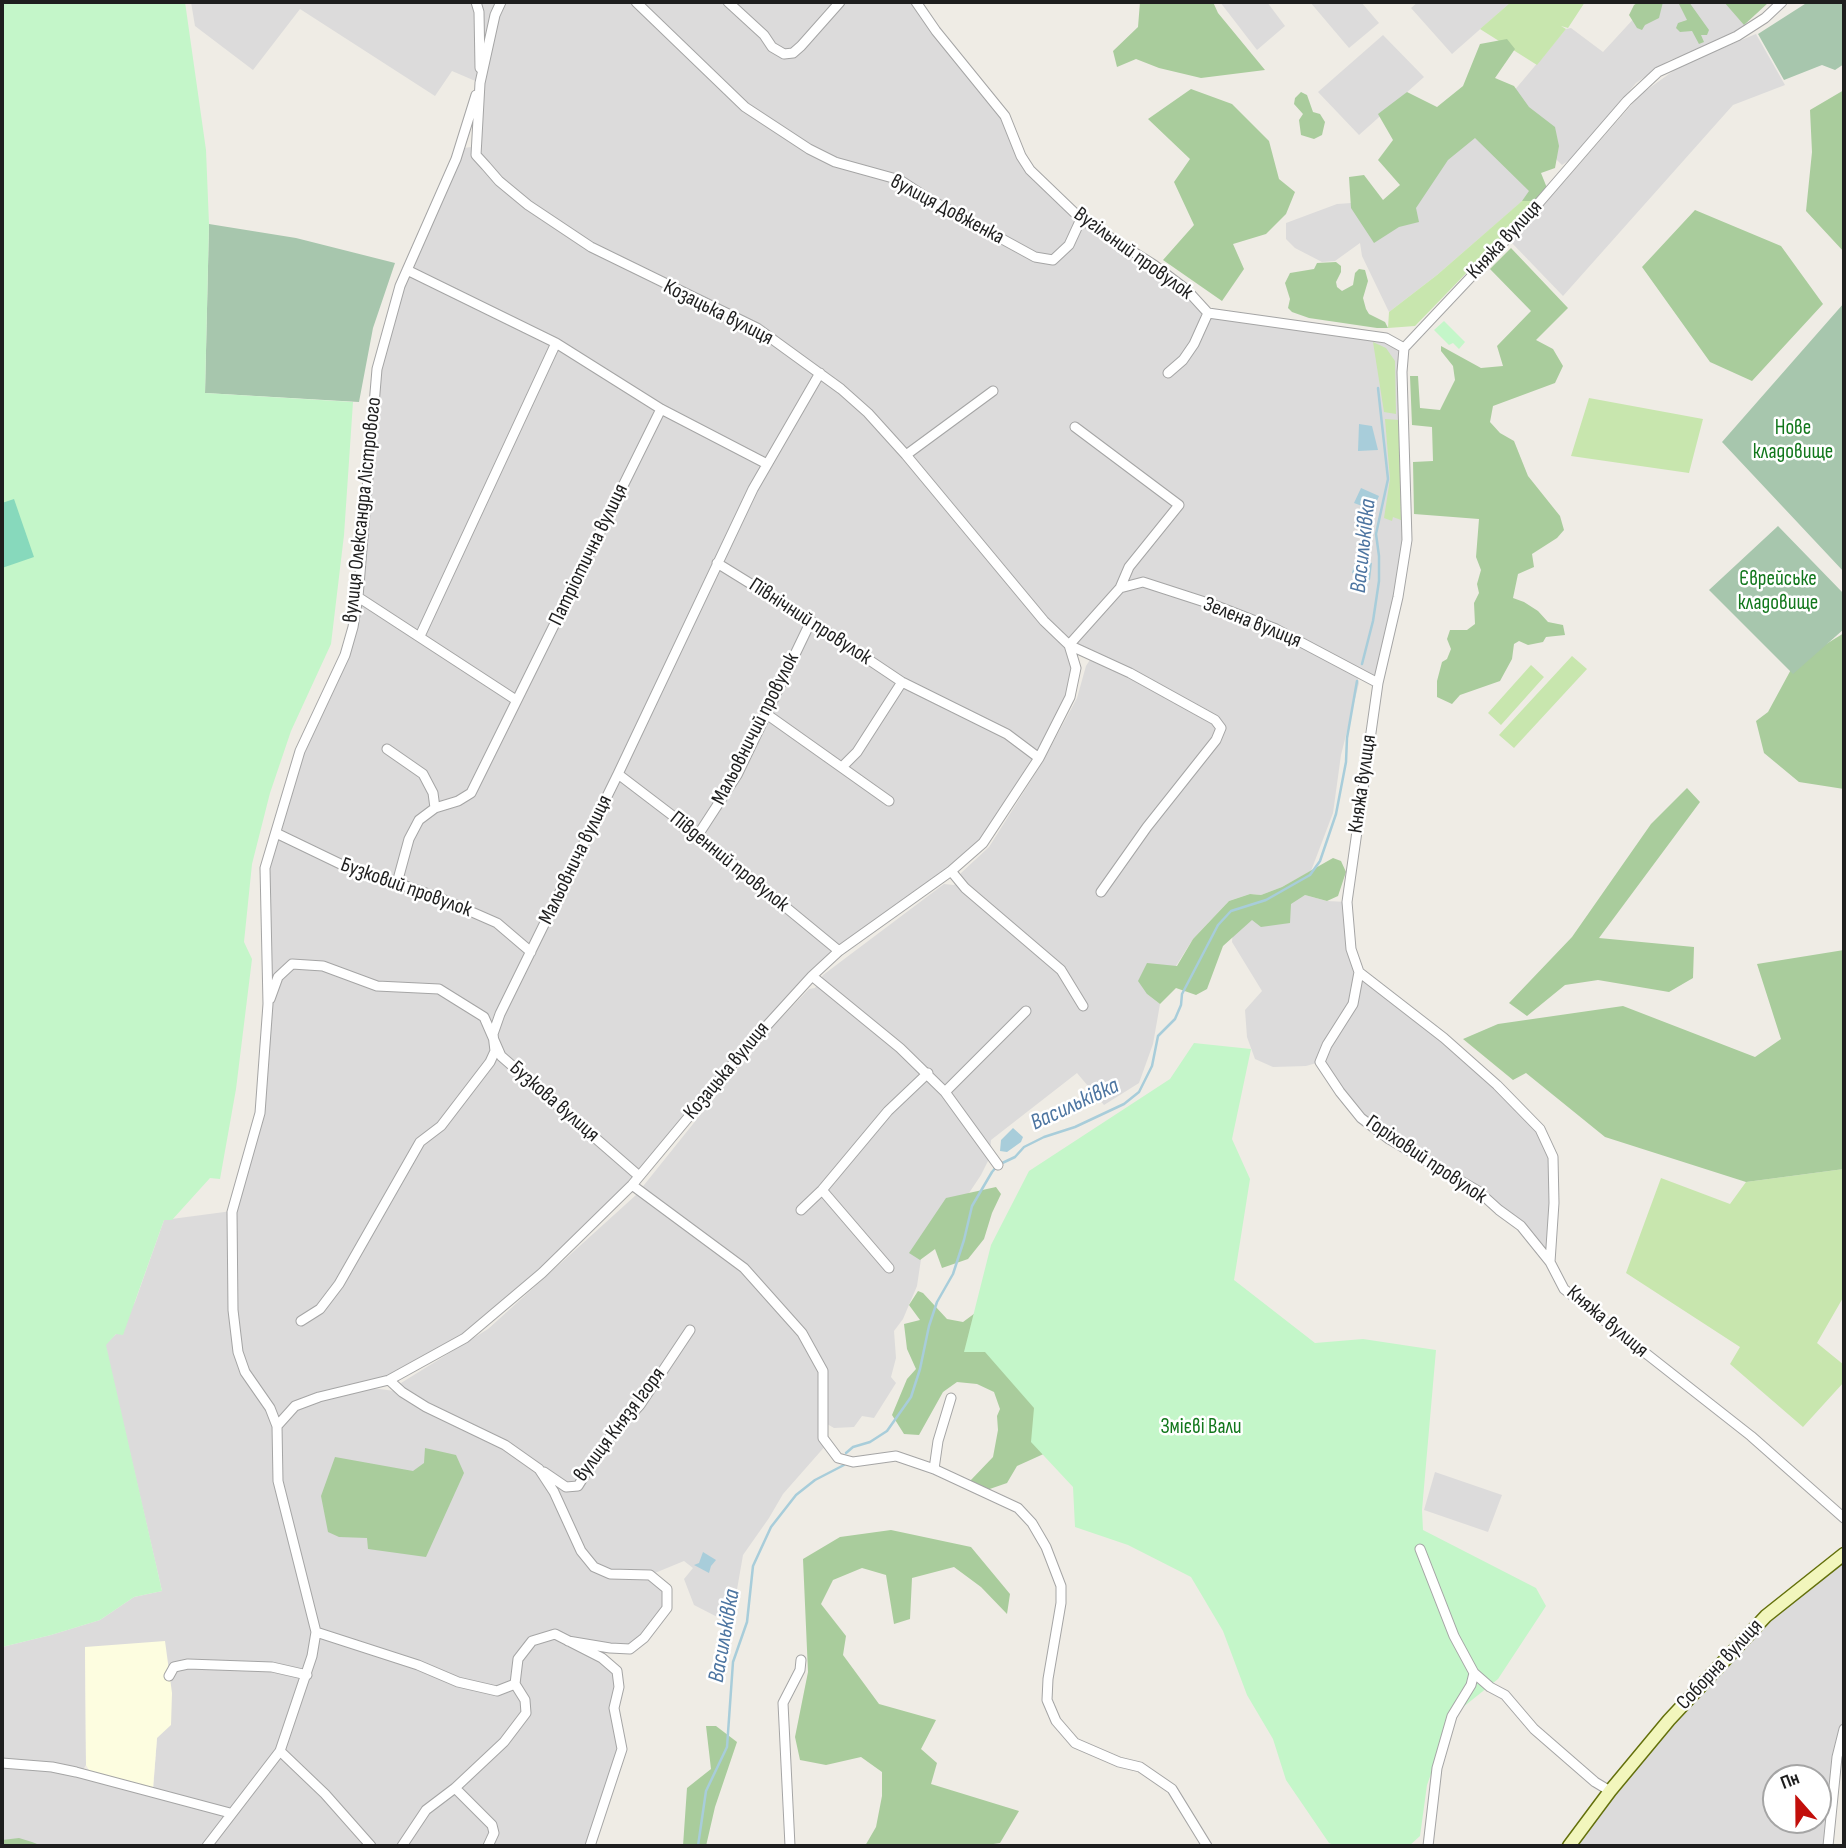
<!DOCTYPE html>
<html>
<head>
<meta charset="utf-8">
<style>
  body { margin:0 }
  #map { position:relative; width:1846px; height:1848px; overflow:hidden; background:#efece5; font-family:"Sofia Sans Condensed",sans-serif }
  canvas { display:block }
  .frame { position:absolute; inset:0; border:4px solid #1e1e1e; pointer-events:none }
  .north { position:absolute; left:1762px; top:1764px; width:70px; height:70px; box-sizing:border-box; background:#fff; border:2px solid #a5a5a5; border-radius:50%; rotate:339deg; font-size:19px; font-weight:700; line-height:28px; text-align:center; color:#1e1e1e }
  .north::after { content:''; display:block; margin:auto; width:24px; height:32px; background:#c20f0b; clip-path:polygon(50% 0,100% 100%,50% 72%,0 100%) }
</style>
</head>
<body>
<div id="map">
<canvas width="1846" height="1848"></canvas>
<div class="frame"></div>
<div class="north">Пн</div>
</div>
<script>
const context = document.querySelector('canvas').getContext('2d');
context.lineJoin = 'round';
function fill(path, color) { context.fillStyle = color; context.fill(path, 'evenodd'); }
const toPath = rows => new Path2D(rows.map(r => 'M' + r).join(''));
function stroke(path, color, width, dash) { context.strokeStyle = color; context.lineWidth = width; context.lineCap = dash ? 'butt' : 'round'; context.setLineDash(dash || []); context.stroke(path); }
function label(font, color, halo, rows, align = 'center') {
  context.font = font + ' "Sofia Sans Condensed",sans-serif'; context.lineWidth = 5; context.setLineDash([]); context.textBaseline = 'middle'; context.strokeStyle = halo; context.fillStyle = color; for (const [text, x, y, turn = 0] of rows) {
    context.save(); context.translate(x, y); context.rotate((+turn || 0) * Math.PI / 180); context.textAlign = isNaN(turn) ? turn : align; if (halo) context.strokeText(text, 0, 0); context.fillText(text, 0, 0); context.restore();
  }
}
fill(toPath([
  [191,2,916,2,1005,116,1021,156,1081,219,1154,265,1208,313,1386,338,1404,348,1407,540,1378,683,1356,671,1359,683,1341,755,1333,813,1311,871,1282,887,1261,895,1250,894,1229,901,1193,939,1176,966,1147,994,1160,1004,1153,1044,1139,1083,1104,1105,1077,1073,991,1140,990,1157,981,1175,965,1199,924,1239,917,1286,903,1319,894,1331,896,1358,891,1377,896,1383,874,1418,862,1416,854,1427,834,1428,822,1421,827,1444,783,1494,769,1518,743,1555,731,1624,694,1605,684,1579,693,1568,684,1561,650,1575,667,1589,667,1608,630,1649,571,1641,617,1671,614,1708,622,1749,590,1846,2,1846,2,1647,51,1635,100,1620,134,1597,162,1591,105,1345,116,1334,135,1302,164,1220,232,1211,260,1113,268,1004,265,868,300,751,353,627,377,369,400,286,456,159,464,148,471,147,475,153,480,83,452,71,435,96,300,9,253,70,195,26],
  [1070,645,1093,655,1086,666,1077,698,1042,763,989,847,961,873,961,879,954,885,944,884,823,975,815,988,809,989,762,1038,636,1195,488,1329,401,1383,402,1392,365,1387,413,1368,505,1306,639,1176,812,976,983,843,1070,697,1076,668],
  [85,1647,157,1738,153,1791,81,1773,86,1765],
  [1220,2,1267,2,1285,26,1257,50],
  [1310,2,1361,2,1379,23,1349,48],
  [1418,2,1511,2,1452,54,1411,8],
  [1649,2,1769,2,1744,25,1725,39,1668,61,1636,83,1574,157,1562,165,1553,156,1513,92,1566,29,1571,28,1603,52],
  [1756,34,1785,85,1733,105,1563,296,1511,242,1641,94,1683,64],
  [1383,35,1424,77,1359,135,1318,92],
  [1479,132,1535,190,1437,275,1389,312,1362,256,1360,243,1335,261,1322,262,1295,248,1286,239,1286,223,1337,204,1394,200],
  [1305,895,1327,901,1347,902,1359,972,1444,1038,1540,1129,1553,1157,1550,1262,1521,1226,1478,1191,1361,1118,1320,1062,1306,1066,1273,1067,1255,1059,1247,1037,1245,1010,1262,991,1232,942,1234,919],
  [1435,1472,1502,1495,1488,1532,1424,1510],
  [1844,1554,1844,1729,1828,1846,1569,1846,1766,1616],
  [1776,1778,1818,1778,1818,1820,1776,1820]
]), '#dcdbdb');
fill(toPath([
  [165,1641,172,1693,171,1725,157,1738,153,1788,90,1772,86,1765,85,1647]
]), '#fdfde0');
fill(toPath([
  [1511,2,1585,2,1568,28,1561,26,1566,29,1537,65,1480,29],
  [1522,201,1536,201,1415,326,1388,328,1389,312,1437,275],
  [1373,342,1386,348,1395,361,1396,414,1384,412],
  [1589,398,1703,419,1689,473,1571,456],
  [1385,419,1399,420,1401,520,1393,517,1392,521,1384,518,1390,479],
  [1572,656,1587,669,1514,748,1499,735],
  [1531,665,1544,677,1501,725,1488,713],
  [1844,1169,1844,1296,1817,1343,1844,1365,1844,1382,1803,1427,1730,1364,1740,1347,1626,1273,1661,1178,1730,1204,1746,1182]
]), '#c8e6ae');
fill(toPath([
  [1140,2,1213,2,1218,13,1265,70,1201,78,1159,68,1136,59,1117,67,1113,51,1138,27],
  [1639,2,1663,2,1659,18,1645,25,1642,30,1637,28,1629,15,1634,5],
  [1678,2,1689,2,1709,30,1707,35,1701,35,1704,42,1699,44,1692,31,1680,32,1676,28,1678,23,1687,20],
  [1724,2,1769,2,1744,25],
  [1507,39,1515,49,1495,78,1514,86,1529,107,1555,127,1559,146,1555,168,1541,173,1547,188,1536,201,1522,201,1529,191,1475,138,1448,160,1416,208,1419,222,1399,227,1374,243,1351,208,1349,177,1364,175,1383,200,1400,185,1378,160,1393,140,1378,114,1407,92,1437,107,1463,86,1480,44],
  [1191,89,1232,104,1269,141,1279,179,1295,192,1286,214,1266,234,1233,244,1244,269,1222,301,1163,260,1194,225,1174,182,1190,159,1148,119],
  [1844,90,1844,252,1806,211,1812,152,1810,110],
  [1301,92,1307,95,1313,112,1320,114,1325,122,1322,135,1314,139,1301,135,1299,120,1303,114,1294,104,1295,98],
  [1695,210,1781,246,1823,304,1752,381,1710,362,1642,267],
  [1511,248,1568,308,1536,340,1553,349,1563,366,1555,383,1493,406,1490,422,1500,433,1514,441,1528,476,1560,516,1564,530,1557,538,1532,554,1534,567,1518,574,1513,598,1524,602,1538,611,1548,622,1563,625,1565,635,1546,637,1543,642,1528,645,1519,641,1514,644,1512,659,1500,681,1460,695,1452,704,1437,697,1437,681,1442,662,1447,659,1451,649,1447,639,1450,630,1467,630,1475,624,1474,603,1479,593,1477,584,1481,570,1476,557,1479,519,1414,514,1413,462,1433,461,1432,427,1412,425,1410,376,1418,376,1420,408,1440,410,1455,380,1453,366,1441,351,1441,346,1481,368,1503,366,1497,346,1531,311,1490,269],
  [1336,262,1341,266,1341,272,1336,282,1337,287,1342,291,1353,285,1355,273,1359,269,1365,270,1368,281,1363,298,1366,309,1369,314,1385,322,1388,328,1377,328,1309,318,1292,312,1288,308,1290,299,1285,283,1290,273,1314,269,1317,263],
  [1844,633,1844,789,1799,782,1764,753,1756,721,1768,712,1794,664],
  [1687,788,1700,802,1599,938,1694,947,1693,978,1669,992,1598,980,1565,985,1527,1016,1509,1003,1572,937,1651,824],
  [1333,858,1341,861,1346,872,1338,896,1327,901,1305,895,1291,904,1290,923,1261,927,1252,920,1223,946,1207,989,1196,995,1176,988,1160,1004,1147,994,1138,981,1147,963,1177,966,1193,939,1229,901,1250,894,1261,895,1282,887],
  [1844,950,1844,1169,1746,1182,1605,1137,1526,1073,1513,1080,1463,1039,1498,1024,1623,1006,1755,1057,1781,1039,1757,964],
  [996,1187,1001,1194,992,1213,984,1239,968,1259,942,1268,935,1249,920,1260,909,1253,946,1198],
  [918,1291,923,1293,947,1319,963,1322,990,1302,1059,1447,1017,1466,1007,1483,981,1492,970,1481,993,1457,998,1430,997,1416,1000,1409,994,1392,977,1384,957,1382,943,1392,919,1435,904,1434,892,1415,907,1379,916,1369,907,1349,904,1324,920,1320,909,1305],
  [425,1448,456,1455,464,1473,426,1557,368,1549,367,1538,339,1537,328,1532,321,1496,335,1457,413,1471,424,1463],
  [891,1530,971,1547,1010,1594,1007,1614,981,1587,954,1567,912,1578,910,1619,894,1624,886,1575,862,1568,833,1580,821,1604,846,1636,843,1655,879,1704,936,1720,921,1749,937,1763,931,1784,1019,1811,1000,1843,980,1846,865,1846,876,1827,882,1796,882,1772,861,1757,826,1765,800,1760,795,1737,808,1672,803,1559,840,1537],
  [706,1726,716,1726,737,1742,715,1807,706,1846,683,1846,687,1788,711,1769],
  [19,1838,32,1842,42,1846,2,1846,2,1840]
]), '#a9cc9c');
fill(toPath([
  [1808,2,1844,2,1844,64,1835,70,1822,65,1784,80,1758,34],
  [209,224,296,238,395,263,373,328,359,402,205,393],
  [1844,303,1844,572,1722,442],
  [1778,526,1844,594,1844,629,1793,674,1709,590]
]), '#a7c6ad');
fill(toPath([
  [2,2,185,2,206,150,209,224,205,393,353,402,344,535,331,644,291,731,270,793,252,864,244,942,252,959,236,1089,220,1179,210,1178,172,1220,164,1220,123,1335,116,1334,106,1345,162,1591,134,1597,100,1620,51,1635,2,1647],
  [1444,321,1465,342,1459,349,1453,343,1449,345,1434,330],
  [1194,1043,1251,1049,1232,1139,1250,1179,1234,1280,1315,1343,1363,1339,1436,1350,1422,1510,1423,1530,1536,1588,1546,1606,1498,1679,1452,1716,1427,1785,1420,1836,1409,1846,1336,1846,1329,1843,1286,1780,1273,1739,1247,1695,1223,1631,1191,1577,1128,1545,1075,1527,1073,1487,1031,1442,1034,1408,985,1352,964,1352,991,1245,1029,1171,1170,1079]
]), '#c4f6c9');
fill(toPath([
  [14,499,34,557,2,568,2,503]
]), '#87d9bc');
fill(toPath([
  [1359,424,1372,426,1378,450,1358,451],
  [1361,488,1379,496,1373,510,1354,503],
  [1356,559,1372,563,1370,580,1352,573],
  [1013,1128,1023,1137,1021,1142,1007,1152,1000,1151,1001,1140],
  [703,1552,716,1560,711,1566,709,1573,694,1565,699,1563]
]), '#a8cdda');
stroke(toPath([
  [1362,664,1373,621,1379,581,1379,556,1376,534,1388,479,1378,388],
  [846,1453,853,1447,870,1442,887,1431,911,1397,920,1369,929,1326,937,1302,953,1274,964,1240,972,1206,992,1172,998,1165,1015,1157,1024,1147,1044,1137,1075,1127,1124,1104,1139,1092,1152,1066,1158,1036,1175,1019,1181,1005,1182,994,1218,925,1231,911,1266,900,1310,875,1320,861,1336,814,1346,762,1347,738,1357,681],
  [698,1846,706,1791,727,1747,733,1662,747,1622,753,1566,771,1527,796,1495,815,1480,844,1465]
]), '#a8cdda', 2.5);
const minor = toPath([
  [476,2,479,12,480,68],
  [636,2,745,107,809,149,835,162,900,180,929,199,1035,257,1053,260,1069,245,1081,219],
  [728,2,764,35,772,47,784,54,793,53,801,46,840,2],
  [916,2,936,31,1005,116,1021,156,1030,170,1081,219,1154,265,1187,290,1208,313,1194,344,1183,360,1168,373],
  [1782,2,1765,18,1737,36,1658,72,1627,101,1518,227,1404,348,1402,372,1407,540,1398,597,1378,683,1347,902,1351,949,1359,972,1444,1038,1497,1085,1540,1129,1553,1157,1554,1203,1550,1262,1564,1289,1751,1436,1844,1518],
  [407,270,556,343,661,409,767,464],
  [1208,313,1386,338,1404,348],
  [1075,427,1179,505,1129,567,1120,588,1069,645,1130,673,1215,720,1221,728,1216,740,1147,827,1101,892],
  [906,455,993,391],
  [717,563,811,621,902,682,1007,734,1039,758],
  [1120,588,1143,582,1214,605,1276,629,1378,683],
  [358,597,516,700],
  [420,636,556,343],
  [765,713,889,801],
  [387,749,423,774,433,793,435,808],
  [842,767,857,752,902,682],
  [618,774,698,835,839,951],
  [276,833,357,872,397,883,440,898,497,923,531,952],
  [698,835,737,775,811,621],
  [951,871,965,888,1061,970,1083,1006],
  [397,883,409,839,419,820,435,808,458,801,471,793,661,409],
  [1359,972,1353,1004,1327,1045,1320,1062,1340,1092,1361,1118,1389,1139,1478,1191,1499,1210,1521,1226,1550,1262],
  [812,976,900,1048,945,1092,1026,1011],
  [270,999,278,977,292,964,323,966,377,986,439,989,484,1017,501,1056,639,1176],
  [945,1092,998,1165],
  [632,1185,744,1268,802,1333,823,1371,823,1438,838,1458,853,1462,896,1456,934,1469,1018,1508,1032,1523,1046,1547,1061,1586,1061,1603,1048,1679,1047,1700,1056,1721,1075,1743,1119,1762,1140,1767,1172,1789,1207,1846],
  [822,1190,889,1268],
  [801,1210,822,1190,888,1111,928,1073],
  [301,1321,320,1309,339,1284,420,1142,441,1126,490,1062,495,1051,493,1034,500,1014,618,774,753,489,820,373],
  [389,1380,402,1392,426,1407,505,1445,539,1469,554,1492,581,1551,594,1567,610,1574,650,1575,667,1589,667,1608,644,1638,630,1649,610,1648,568,1641],
  [277,1426,270,1408,245,1372,238,1352,233,1310,232,1212,260,1113,268,1004,265,868,300,751,345,655,353,627,358,597,377,369,400,286,456,159,476,95],
  [934,1469,938,1441,951,1398],
  [544,1472,566,1487,578,1486,604,1444,640,1405,690,1330],
  [1420,1549,1454,1636,1474,1673,1471,1685,1452,1716,1437,1768,1428,1846],
  [316,1632,418,1665,458,1682,497,1691,515,1684],
  [1474,1673,1490,1687,1505,1695,1534,1729,1595,1782,1610,1791],
  [169,1676,174,1667,188,1664,272,1667,307,1675],
  [515,1684,518,1659,532,1641,555,1634,602,1658,617,1671,619,1687,614,1708,622,1749,590,1846],
  [2,1763,52,1767,76,1772,230,1813],
  [455,1788,492,1825,494,1833,488,1846],
  [207,1846,280,1751],
  [371,1846,325,1794,280,1751,312,1656,316,1632,278,1481,277,1426,295,1406,319,1397,389,1380,465,1338,542,1273,632,1185,741,1054,812,976,839,951,951,871,983,843,1039,758,1070,697,1076,668,1069,645,1044,621,906,455,868,413,841,389,757,328,591,247,528,205,499,181,486,166,476,155,480,83,495,15,501,2],
  [402,1846,426,1810,455,1788,504,1742,526,1713,525,1700,515,1684],
  [790,1846,783,1703,800,1670,801,1660],
  [1828,1846,1837,1757,1844,1729]
]);
const secondary = toPath([
  [1569,1846,1610,1791,1669,1720,1766,1616,1844,1554]
]);
stroke(minor, '#a5a5a5', 11);
stroke(secondary, '#63700b', 15);
stroke(minor, '#fff', 9);
stroke(secondary, '#f2f6bc', 12);
label('21px', '#1e1e1e', '#fff', [
  ["вулиця Довженка",947,210,28],
  ["Княжа вулиця",1505,240,-47],
  ["Вугільний провулок",1133,254,36],
  ["Козацька вулиця",718,313,27],
  ["вулиця Олександра Лістрового",363,510,-84],
  ["Патріотична вулиця",589,555,-64],
  ["Північний провулок",810,622,33],
  ["Зелена вулиця",1252,623,22],
  ["Мальовничий провулок",756,729,-63],
  ["Княжа вулиця",1363,784,-82],
  ["Мальовнича вулиця",576,860,-64],
  ["Південний провулок",729,862,39],
  ["Бузковий провулок",406,888,20],
  ["Козацька вулиця",727,1071,-50],
  ["Бузкова вулиця",554,1102,41],
  ["Горіховий провулок",1426,1160,34],
  ["Княжа вулиця",1607,1322,40],
  ["вулиця Князя Ігоря",620,1425,-53],
  ["Соборна вулиця",1720,1665,-47]
]);
label('21px', '#12771c', '#fff', [
  ["Нове",1793,429],
  ["кладовище",1793,453],
  ["Єврейське",1778,580],
  ["кладовище",1778,604],
  ["Змієві Вали",1201,1428]
]);
label('italic 23px', '#4d75a1', '#fff', [
  ["Васильківка",1364,546,-84],
  ["Васильківка",1075,1105,-25],
  ["Васильківка",725,1636,-80]
]);
</script>
</body>
</html>
